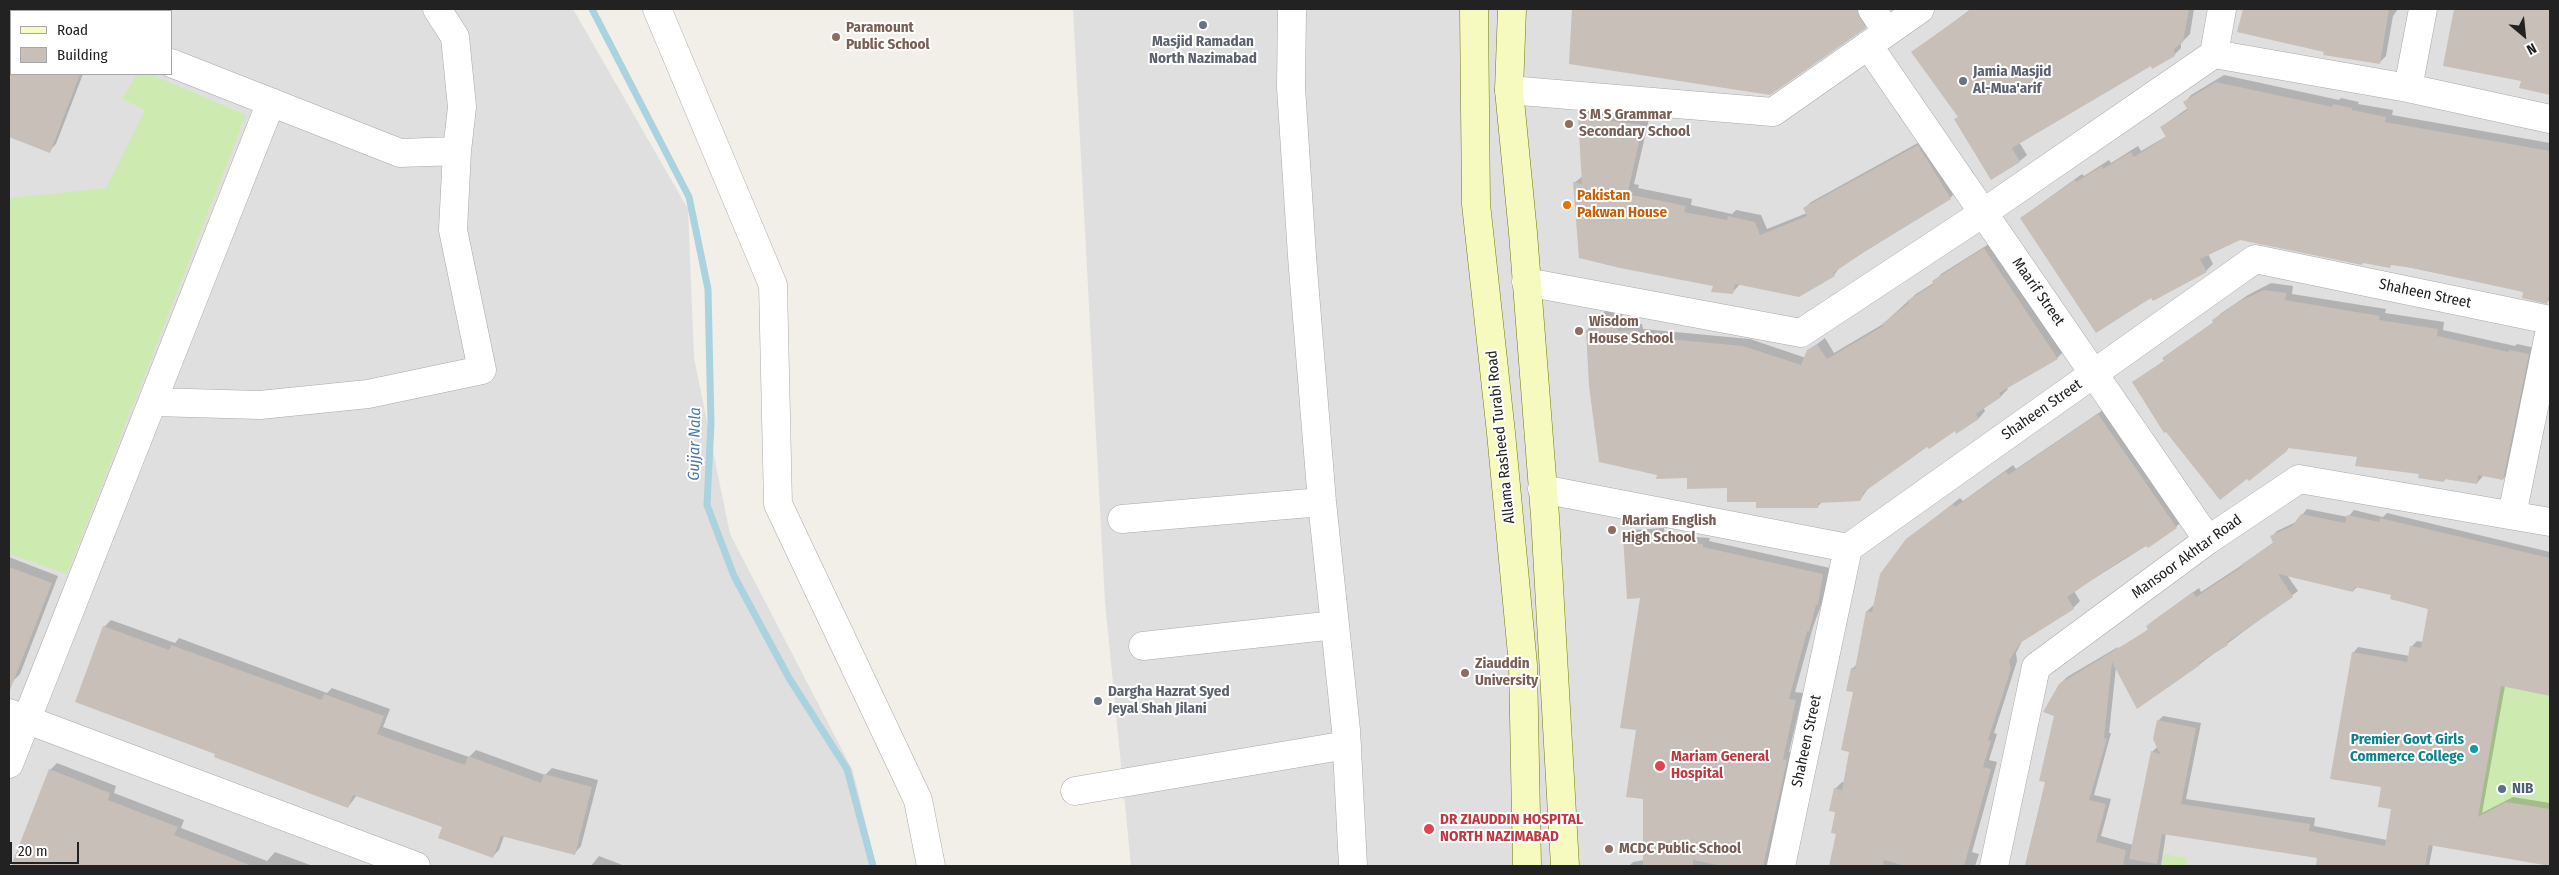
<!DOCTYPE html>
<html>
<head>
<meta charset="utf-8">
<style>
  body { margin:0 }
  #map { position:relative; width:2559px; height:875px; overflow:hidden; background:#f2efe9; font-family:"Fira Sans Condensed",sans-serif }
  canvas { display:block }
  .frame { position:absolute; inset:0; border:10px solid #222; pointer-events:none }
  .legend { position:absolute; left:10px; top:10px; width:162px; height:65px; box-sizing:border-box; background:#fff; border:1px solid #a7a7a7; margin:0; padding:6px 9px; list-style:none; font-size:15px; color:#222 }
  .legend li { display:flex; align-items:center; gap:10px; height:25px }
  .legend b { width:25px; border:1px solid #a7a7a7 }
  .north { position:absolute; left:2499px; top:10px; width:50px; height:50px; -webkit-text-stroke:4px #fff; paint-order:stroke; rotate:152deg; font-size:14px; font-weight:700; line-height:20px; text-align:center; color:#222 }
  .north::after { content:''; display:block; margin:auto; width:18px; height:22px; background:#222; clip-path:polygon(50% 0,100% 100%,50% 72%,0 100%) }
  .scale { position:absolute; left:10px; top:842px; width:69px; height:22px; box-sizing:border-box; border:2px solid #222; border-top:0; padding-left:6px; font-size:15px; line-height:18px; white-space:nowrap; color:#222; -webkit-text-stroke:4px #fff; paint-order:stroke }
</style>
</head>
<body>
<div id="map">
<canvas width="2559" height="875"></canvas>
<div class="frame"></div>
<ul class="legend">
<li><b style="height:6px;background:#f7fabf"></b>Road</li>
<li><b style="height:14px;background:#c7bfb8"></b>Building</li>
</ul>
<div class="north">N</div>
<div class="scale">20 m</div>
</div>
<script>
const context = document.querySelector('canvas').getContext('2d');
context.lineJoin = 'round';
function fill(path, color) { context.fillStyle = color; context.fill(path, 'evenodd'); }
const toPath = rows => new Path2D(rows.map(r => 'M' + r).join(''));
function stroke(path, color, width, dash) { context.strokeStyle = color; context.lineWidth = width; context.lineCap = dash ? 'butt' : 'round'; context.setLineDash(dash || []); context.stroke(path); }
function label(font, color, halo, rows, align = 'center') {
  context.font = font + ' "Fira Sans Condensed",sans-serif'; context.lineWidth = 4; context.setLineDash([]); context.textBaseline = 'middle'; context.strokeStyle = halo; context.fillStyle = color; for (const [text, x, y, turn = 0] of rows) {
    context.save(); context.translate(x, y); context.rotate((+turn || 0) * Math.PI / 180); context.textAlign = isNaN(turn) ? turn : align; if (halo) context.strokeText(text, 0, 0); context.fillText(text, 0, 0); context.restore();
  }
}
fill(toPath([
  [9,9,573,9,688,209,694,358,730,534,853,771,876,866,9,866],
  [11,11,171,11,171,74,11,74],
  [1073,9,2550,9,2550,866,1131,866,1105,602]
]), '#e0dfdf');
fill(toPath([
  [137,74,150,74,246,115,67,574,9,554,9,198,106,188,145,110,122,99],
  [2503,674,2524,677,2525,691,2550,696,2550,809,2506,802,2482,815,2479,810],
  [2164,854,2187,858,2186,866,2162,866]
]), '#cdebb0');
fill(toPath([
  [1573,9,1883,9,1865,27,1571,63],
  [1971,9,2075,9,2091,30,2126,9,2194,9,2190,34,2181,43,2181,48,2174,55,2151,65,2019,142,2027,155,2020,161,1956,119,1959,116,1913,52],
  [2245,9,2398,9,2393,16,2386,56,2379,63,2239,31],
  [2456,9,2550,9,2550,93,2521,87,2522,80,2444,65],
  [9,31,11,32,11,74,83,74,56,144,49,151,9,136],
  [2224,75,2339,100,2341,98,2359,102,2358,104,2393,110,2392,115,2550,143,2550,299,2547,302,2524,291,2393,264,2390,266,2240,238,2208,254,2213,264,2206,271,2152,296,2021,218,2082,174,2084,176,2109,160,2111,163,2138,146,2141,151,2167,136,2161,127,2188,108,2185,102,2191,95],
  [1586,109,1649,119,1634,184,1639,185,1638,188,1692,199,1691,205,1732,214,1736,210,1761,215,1767,229,1807,213,1804,209,1811,202,1925,139,1957,191,1950,198,1840,267,1834,275,1740,284,1732,293,1714,285,1574,183,1583,176,1579,116],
  [1992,242,2064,351,2057,358,2006,387,2008,389,2001,396,1983,407,1985,411,1979,418,1957,432,1955,430,1928,445,1869,487,1860,500,1823,501,1818,506,1757,500,1728,486,1688,477,1658,474,1591,386,1587,330,1594,323,1598,324,1599,317,1606,310,1622,314,1625,325,1642,324,1643,329,1750,339,1806,358,1808,351,1825,338,1834,353,1883,324,1916,294,1935,282,1941,274],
  [2271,283,2293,286,2292,294,2386,309,2385,313,2444,322,2443,330,2515,346,2517,344,2535,348,2510,472,2503,479,2484,475,2477,483,2446,478,2444,481,2358,456,2290,447,2286,450,2134,382,2165,360,2171,352,2214,322,2220,314,2248,295],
  [2106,408,2183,520,2176,527,2074,591,2080,601,2073,608,2023,639,2016,653,2017,661,1994,733,1997,734,1989,760,1997,762,1972,852,1979,854,1975,866,1830,866,1837,833,1835,789,1842,782,1845,783,1851,751,1855,691,1852,669,1857,664,1867,611,1875,604,1907,540,1960,498,1963,501,2013,465,2016,469],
  [2307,509,2348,517,2354,510,2383,517,2387,513,2550,552,2550,695,2505,686,2482,813,2513,797,2550,803,2550,864,2433,845,2429,866,2317,866,2319,857,2166,833,2161,866,2025,866,2046,781,2061,683,2067,677,2118,647,2117,650,2149,629,2153,621,2199,588,2201,592,2242,565,2274,542,2271,537,2277,531,2296,522],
  [2287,575,2353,591,2358,586,2393,594,2429,608,2423,642,2417,641,2411,647,2410,656,2358,647,2353,653,2383,786,2392,808,2387,840,2314,826,2315,818,2186,799,2201,723,2163,716,2158,721,2158,746,2152,752,2133,845,2101,836,2111,799,2094,795,2111,733,2109,733,2116,667,2200,664,2298,591],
  [1664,528,1664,535,1710,538,1709,541,1830,568,1824,597,1813,627,1795,692,1803,693,1789,752,1794,753,1768,866,1629,866,1633,862,1644,860,1644,798,1637,729,1641,597,1624,537,1631,530],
  [9,557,58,576,20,674,13,681,9,679],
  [111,620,175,643,179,638,327,693,332,688,390,709,383,727,469,757,476,750,545,775,552,768,598,780,581,846,575,853,504,836,499,850,492,857,444,826,357,795,348,807,217,753,104,627],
  [57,763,116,786,114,793,184,820,181,828,267,861,275,852,313,866,13,866,50,770],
  [599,856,625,866,591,866]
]), '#0003');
stroke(toPath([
  [592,9,689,197,708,289,711,423,707,505,734,576,789,678,847,769,873,866]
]), '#aad3df', 7);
fill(toPath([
  [1572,9,1857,9,1866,28,1770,95,1569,64],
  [1972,9,2189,9,2183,42,2174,49,2175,56,2152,69,2151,66,2012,148,2020,162,1991,180,1954,119,1958,117,1911,52],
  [2243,9,2389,9,2380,64,2323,55,2324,52,2237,32],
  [2454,9,2550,9,2550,95,2519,88,2521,81,2443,66],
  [9,74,80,74,50,153,9,137],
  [2216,82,2332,107,2333,104,2352,108,2352,110,2386,117,2385,122,2550,151,2550,289,2547,304,2522,298,2523,292,2413,268,2391,265,2390,268,2363,263,2362,265,2240,240,2200,259,2207,272,2153,301,2151,298,2096,333,2020,218,2075,180,2076,182,2102,166,2103,169,2131,152,2134,157,2166,137,2160,127,2188,110,2183,102],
  [1578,116,1643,125,1628,191,1633,192,1632,195,1686,206,1684,212,1727,220,1728,216,1755,222,1760,235,1807,216,1803,208,1918,145,1951,199,1864,252,1833,273,1835,276,1799,297,1735,284,1733,294,1711,292,1713,286,1620,268,1579,258,1573,182,1582,184],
  [1984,248,2058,359,1999,393,2001,397,1976,414,1979,419,1956,434,1955,431,1929,449,1927,447,1902,465,1864,492,1860,501,1818,503,1818,508,1756,508,1756,502,1727,502,1727,488,1687,489,1687,478,1656,479,1657,475,1599,462,1589,386,1586,330,1596,330,1598,317,1616,320,1618,331,1635,330,1637,336,1743,346,1801,365,1807,350,1817,344,1827,359,1883,326,1882,324,1909,303,1907,301,1934,284,1932,281],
  [2264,290,2287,293,2285,300,2380,316,2379,320,2438,329,2437,336,2508,352,2509,350,2529,354,2503,480,2478,475,2477,484,2444,479,2444,482,2418,478,2419,474,2355,466,2357,457,2288,448,2287,451,2249,481,2247,479,2220,500,2166,432,2164,433,2132,382,2164,361,2162,358,2213,323,2212,320,2240,301],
  [2098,414,2177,528,2148,548,2146,546,2120,561,2067,597,2074,609,2020,643,2009,661,2011,669,1988,740,1991,741,1983,767,1991,769,1964,866,1905,866,1884,860,1883,866,1829,866,1836,834,1831,833,1835,812,1829,811,1834,788,1842,790,1849,752,1841,750,1853,692,1846,691,1851,668,1855,669,1866,611,1872,612,1880,574,1906,539,1953,504,1955,507,2006,471,2008,475],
  [2301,514,2345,523,2347,515,2379,522,2380,518,2550,558,2550,696,2501,686,2478,817,2506,802,2550,809,2550,866,2429,845,2425,866,2316,866,2317,858,2162,834,2157,864,2129,859,2151,751,2160,754,2153,739,2157,720,2196,728,2181,804,2310,824,2309,831,2385,846,2391,809,2378,807,2381,787,2330,779,2352,652,2407,662,2410,646,2421,648,2428,609,2390,599,2391,595,2355,587,2353,592,2278,574,2293,597,2226,643,2228,645,2199,663,2200,665,2137,709,2112,662,2104,738,2107,739,2089,800,2106,804,2096,842,2126,850,2123,866,2025,866,2045,782,2039,781,2054,716,2043,712,2059,684,2148,630,2146,626,2193,592,2196,597,2243,566,2241,565,2273,543,2270,536,2292,526],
  [1657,534,1658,541,1703,544,1703,547,1823,574,1818,605,1816,605,1809,632,1807,631,1789,699,1796,700,1783,759,1787,760,1763,866,1722,866,1693,860,1693,866,1643,866,1643,799,1626,797,1636,730,1620,728,1640,598,1627,599,1623,537],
  [9,567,52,583,10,690,9,690],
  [103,626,169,650,171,645,322,700,324,694,384,716,377,734,465,765,468,756,541,783,544,774,592,787,575,855,501,836,493,858,438,838,442,827,353,795,348,808,214,757,215,754,75,702],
  [49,769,110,793,108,800,178,827,174,835,252,866,11,866]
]), '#c7bfb8');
const minor = toPath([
  [30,9,36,11],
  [657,9,773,285,778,504,918,800,931,866],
  [1292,9,1291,87,1302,256,1322,502,1346,730,1353,866],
  [1872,9,1887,32],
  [143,11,144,9],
  [1868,45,2208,540],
  [2214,54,2408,88,2550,119],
  [171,63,400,153,457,151],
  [2408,88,2423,9],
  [1509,90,1773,112,1920,9],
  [1526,282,1801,333,1983,213,2214,54,2222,9],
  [154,402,260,405,368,394,482,370,453,230,457,151,462,107,455,37,437,9],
  [1542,489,1848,548],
  [2512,515,2550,329],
  [1122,519,1322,502],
  [1143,646,1335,625],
  [9,713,416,866],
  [9,764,271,102],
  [1075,791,1347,745],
  [1781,866,1848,548,2255,259,2550,320],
  [1994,866,2036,667,2208,540,2299,479,2550,522]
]);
const secondary = toPath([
  [1474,9,1476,204,1501,433,1523,665,1527,866],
  [1512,9,1509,90,1523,233,1545,516,1565,866]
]);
stroke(minor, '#a9a9a9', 29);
stroke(secondary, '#707d05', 29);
stroke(minor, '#fff', 28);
stroke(secondary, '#f7fabf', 28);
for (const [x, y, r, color] of [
  [1203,25,5,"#6b7280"],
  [836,37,5,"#8d6e63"],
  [1963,81,5,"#6b7280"],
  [1569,124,5,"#8d6e63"],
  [1567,205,5,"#e8710a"],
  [1579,331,5,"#8d6e63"],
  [1612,530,5,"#8d6e63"],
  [1465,673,5,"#8d6e63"],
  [1098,701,5,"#6b7280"],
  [2474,749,5,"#0f9aa8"],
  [1660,766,6,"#e0444e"],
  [2502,789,5,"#5c6f8a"],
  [1429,829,6,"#e0444e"],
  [1609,849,5,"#8d6e63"]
]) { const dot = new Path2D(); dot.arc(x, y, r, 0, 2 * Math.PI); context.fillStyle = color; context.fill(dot); stroke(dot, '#fff', 2); }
label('bold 15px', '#785e54', '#fff', [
  ["Paramount",846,28],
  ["Public School",846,45],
  ["S M S Grammar",1579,115],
  ["Secondary School",1579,132],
  ["Wisdom",1589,322],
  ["House School",1589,339],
  ["Mariam English",1622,521],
  ["High School",1622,538],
  ["Ziauddin",1475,664],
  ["University",1475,681],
  ["MCDC Public School",1619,849]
], 'left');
label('bold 15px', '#5b616d', '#fff', [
  ["Masjid Ramadan",1203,42,"center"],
  ["North Nazimabad",1203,59,"center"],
  ["Jamia Masjid",1973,72],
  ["Al-Mua'arif",1973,89],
  ["Dargha Hazrat Syed",1108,692],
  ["Jeyal Shah Jilani",1108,709]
], 'left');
label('bold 15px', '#c56008', '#fff', [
  ["Pakistan",1577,196],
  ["Pakwan House",1577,213]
], 'left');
label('15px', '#222', '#fff', [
  ["Maarif Street",2038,292,55],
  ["Shaheen Street",2425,294,12],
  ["Shaheen Street",2042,410,-35],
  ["Allama Rasheed Turabi Road",1501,437,-96],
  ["Mansoor Akhtar Road",2187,557,-36],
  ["Shaheen Street",1807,741,-78]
]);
label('bold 15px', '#0d838f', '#fff', [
  ["Premier Govt Girls",2464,740],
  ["Commerce College",2464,757]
], 'right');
label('bold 15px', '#be3a42', '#fff', [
  ["Mariam General",1671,757],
  ["Hospital",1671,774],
  ["DR ZIAUDDIN HOSPITAL",1440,820],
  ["NORTH NAZIMABAD",1440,837]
], 'left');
label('bold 15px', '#4e5e75', '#fff', [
  ["NIB",2512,789]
], 'left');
label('italic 16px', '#4a7aab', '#fff', [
  ["Gujjar Nala",695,444,-89]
]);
</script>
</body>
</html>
